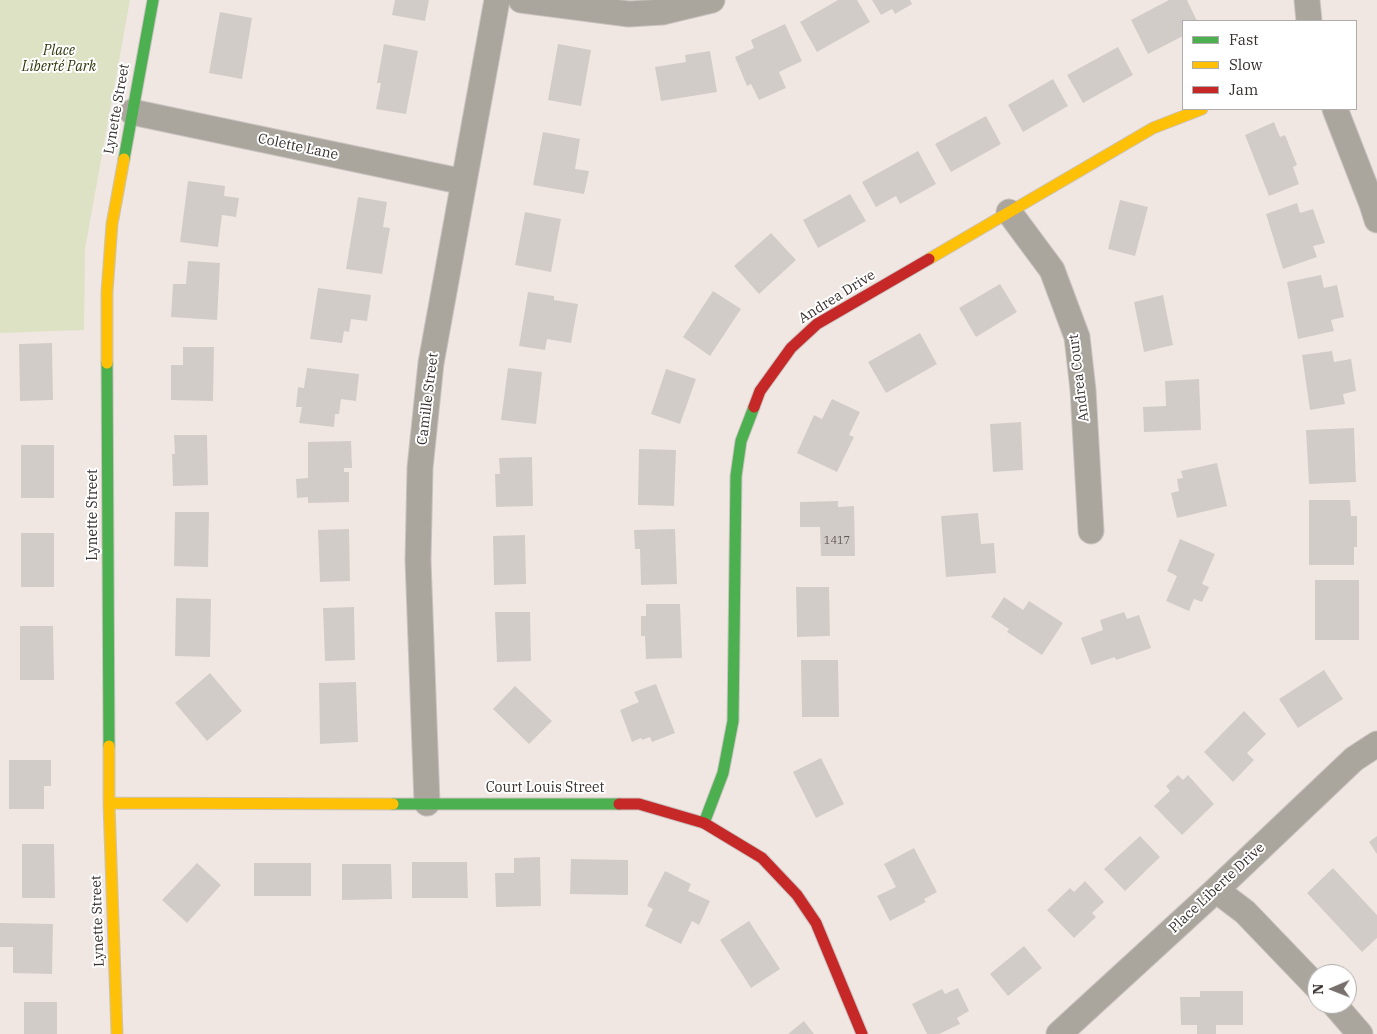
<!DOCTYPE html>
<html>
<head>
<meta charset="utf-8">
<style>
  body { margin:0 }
  #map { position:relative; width:1377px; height:1034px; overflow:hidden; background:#f0e7e3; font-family:"IBM Plex Serif",serif }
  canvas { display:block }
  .legend { position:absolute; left:1182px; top:20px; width:175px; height:90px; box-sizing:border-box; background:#fff; border:1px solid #afacab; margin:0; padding:6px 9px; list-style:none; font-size:15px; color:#37302e }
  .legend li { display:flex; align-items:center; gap:10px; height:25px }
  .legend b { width:25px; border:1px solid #afacab }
  .north { position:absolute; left:1307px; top:964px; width:50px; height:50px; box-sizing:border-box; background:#fff; border:1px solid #afacab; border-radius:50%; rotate:269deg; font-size:14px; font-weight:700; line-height:20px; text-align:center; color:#37302e }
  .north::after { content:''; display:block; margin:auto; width:18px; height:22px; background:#78706d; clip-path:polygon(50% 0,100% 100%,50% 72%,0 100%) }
</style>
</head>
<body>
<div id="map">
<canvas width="1377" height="1034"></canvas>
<ul class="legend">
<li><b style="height:6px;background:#4caf50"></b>Fast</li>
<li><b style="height:6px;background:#ffc107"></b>Slow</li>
<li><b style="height:6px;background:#c62828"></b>Jam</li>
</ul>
<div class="north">N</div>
</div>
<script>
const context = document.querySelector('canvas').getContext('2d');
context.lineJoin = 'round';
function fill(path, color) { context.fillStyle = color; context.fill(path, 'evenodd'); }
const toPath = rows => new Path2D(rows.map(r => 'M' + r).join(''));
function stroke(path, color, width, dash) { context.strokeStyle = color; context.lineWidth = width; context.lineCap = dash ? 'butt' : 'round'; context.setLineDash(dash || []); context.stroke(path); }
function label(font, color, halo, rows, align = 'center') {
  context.font = font + ' "IBM Plex Serif",serif'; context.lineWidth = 4; context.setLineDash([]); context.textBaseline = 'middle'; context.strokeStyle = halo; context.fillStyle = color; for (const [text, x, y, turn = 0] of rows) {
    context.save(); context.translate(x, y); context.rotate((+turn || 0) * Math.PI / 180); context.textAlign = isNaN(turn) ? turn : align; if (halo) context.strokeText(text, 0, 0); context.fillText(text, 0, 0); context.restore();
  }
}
fill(toPath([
  [0,0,130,0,85,249,84,330,0,333]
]), '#dde2c5');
fill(toPath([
  [395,0,429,0,425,21,392,15],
  [838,0,857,0,870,22,817,52,800,22],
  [872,0,910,0,912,4,895,14,892,9,881,15],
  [1169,0,1187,0,1197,21,1183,21,1183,36,1148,54,1131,20],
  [220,12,252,18,242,79,209,73],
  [785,24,802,61,779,72,786,88,759,100,751,84,747,86,735,57,754,48,751,40],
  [384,44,418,51,406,114,376,109,381,83,377,83],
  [558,44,591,50,581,106,548,100],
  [1118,47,1133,75,1083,103,1067,75],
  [710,51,717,92,661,101,655,67,686,62,685,55],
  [1053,79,1068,106,1023,132,1008,105],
  [986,116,1001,144,951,172,935,144],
  [1274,122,1280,137,1285,135,1297,165,1293,167,1299,184,1269,196,1245,135],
  [543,132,580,139,575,169,589,171,584,194,533,185],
  [918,151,936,184,900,204,896,196,876,207,862,182],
  [188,181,225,186,224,196,239,198,236,217,222,215,218,247,180,242],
  [850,194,866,221,818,248,803,220],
  [358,197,387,202,383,227,390,228,382,274,346,269],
  [1120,200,1148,207,1135,256,1108,249],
  [1297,203,1300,213,1313,209,1325,243,1313,246,1317,257,1283,269,1266,214],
  [525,212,561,219,551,272,515,265],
  [771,233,796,260,759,294,734,266],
  [188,261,220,263,217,320,171,317,173,284,186,284],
  [1321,275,1324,288,1337,285,1344,317,1331,320,1334,331,1298,339,1287,282],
  [1000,284,1017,312,976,337,959,308],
  [318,288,371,295,367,321,351,319,349,332,344,331,342,343,310,339],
  [713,291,741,309,710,356,683,337],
  [528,292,554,296,554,300,578,304,571,343,547,339,545,350,519,346],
  [1163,295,1173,345,1144,352,1134,302],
  [920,333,937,364,886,393,868,362],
  [52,343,53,400,20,401,19,344],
  [183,347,214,347,213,401,171,400,171,365,183,365],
  [1332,351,1334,362,1351,359,1356,391,1343,394,1345,404,1310,410,1302,355],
  [307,368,359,374,356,401,341,399,339,414,335,414,334,427,299,423,302,407,296,407,298,387,304,388],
  [508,368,542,372,536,424,501,420],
  [666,369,696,379,680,424,651,414],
  [1199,379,1201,430,1144,432,1143,407,1166,406,1165,381],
  [832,399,860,412,849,435,854,437,837,472,797,453,814,415,822,419],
  [1021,422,1023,470,993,472,990,424],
  [1354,428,1356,482,1309,484,1306,430],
  [174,435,207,435,208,485,173,486,172,454,175,454],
  [351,441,352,468,344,468,344,472,349,472,349,502,308,503,308,497,297,498,296,479,308,478,308,442],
  [21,445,54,445,54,498,21,498],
  [639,449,676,450,674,506,638,505],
  [532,457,533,506,496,507,495,474,500,474,499,458],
  [1217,463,1227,506,1177,518,1171,493,1179,491,1177,479,1183,478,1181,471],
  [1309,500,1350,500,1351,516,1357,516,1357,547,1354,547,1354,565,1309,565],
  [838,501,838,507,854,506,855,556,821,556,820,527,800,527,800,502],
  [175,512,209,512,208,567,174,566],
  [978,513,981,544,994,543,996,573,946,577,941,516],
  [349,529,350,581,320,582,318,530],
  [675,529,677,584,641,585,640,549,635,549,634,530],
  [21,533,54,533,54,587,21,587],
  [525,535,526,584,494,585,493,536],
  [1180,539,1215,554,1202,584,1209,587,1202,602,1194,599,1189,611,1166,601,1177,576,1167,571],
  [1315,580,1359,580,1359,640,1315,640],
  [796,587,829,587,830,636,797,637],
  [1004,597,1023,610,1029,601,1063,623,1042,655,1007,632,1009,629,991,617],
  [176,598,211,599,210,657,175,656],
  [646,604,680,604,682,658,646,659,645,636,641,636,641,616,646,616],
  [354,607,355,660,325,661,323,608],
  [495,612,530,612,531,661,497,662],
  [1124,612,1127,619,1139,615,1151,648,1116,660,1115,657,1091,665,1081,638,1103,630,1100,620],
  [20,626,53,626,54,680,20,680],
  [801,660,838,660,839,717,802,717],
  [1324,670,1343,699,1298,728,1279,699],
  [210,673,242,711,207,741,175,703],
  [356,682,358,742,320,744,319,683],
  [656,684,675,733,652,742,650,737,642,740,641,738,632,742,620,710,639,702,634,692],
  [515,686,552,721,529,744,493,709],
  [1244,711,1266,734,1247,753,1254,760,1233,782,1204,752],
  [821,758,844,804,816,818,793,772],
  [9,760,51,760,51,786,44,786,44,809,9,809],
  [1178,775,1183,780,1188,775,1214,804,1182,835,1154,806,1170,791,1166,786],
  [1140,836,1160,857,1125,891,1104,869],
  [1377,836,1377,854,1369,842],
  [22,844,54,844,55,898,22,898],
  [914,848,937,892,924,899,926,902,890,921,877,896,896,887,884,864],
  [540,857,541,906,496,907,495,873,514,873,514,858],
  [571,859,628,860,628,895,570,894],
  [412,862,467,862,468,898,412,898],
  [197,863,221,885,187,923,162,900],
  [254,863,311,863,311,896,254,896],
  [342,864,391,864,392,899,342,900],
  [1333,868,1377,915,1377,938,1362,952,1307,893],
  [665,871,691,884,688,891,710,901,699,925,692,921,681,944,645,926,653,909,647,906],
  [1085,881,1104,902,1092,913,1096,917,1074,938,1047,910,1070,888,1074,892],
  [749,921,780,969,751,988,720,940],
  [0,923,53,924,52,974,13,973,13,947,0,947],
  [1024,946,1042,968,1008,996,990,974],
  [958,988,969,1011,957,1018,960,1024,939,1034,927,1034,912,1004,942,989,945,994],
  [1200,991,1243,991,1243,1025,1216,1025,1216,1034,1197,1034,1197,1025,1181,1025,1180,997,1200,997],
  [24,1002,57,1002,57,1034,24,1034],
  [804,1021,814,1034,788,1034]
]), '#d2ccc8');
const street = toPath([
  [521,0,629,14,662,12,712,0],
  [1307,0,1309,21],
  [1335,109,1372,204,1377,220],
  [132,112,464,182],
  [1009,212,1052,270,1077,337,1083,390,1091,531],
  [427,803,418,560,420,468,431,363,497,0],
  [1216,890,1245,912,1317,987],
  [1334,1004,1360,1034],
  [1059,1034,1216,890,1354,759,1377,744]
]);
const fast = toPath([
  [124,159,153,0],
  [107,363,109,746],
  [393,804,619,804],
  [704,823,723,773,733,721,736,476,741,441,754,407]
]);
const slow = toPath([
  [929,259,1153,128,1202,109],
  [107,363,107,292,112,224,124,159],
  [109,746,109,803,117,1034],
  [109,803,393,804]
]);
const jam = toPath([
  [754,407,760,391,791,348,817,324,929,259],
  [619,804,639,804,704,823,762,858,797,895,816,923,862,1034]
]);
stroke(street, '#cac3c0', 27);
stroke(fast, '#cac3c0', 13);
stroke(slow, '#cac3c0', 13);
stroke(jam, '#cac3c0', 13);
stroke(street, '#aaa69d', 25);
stroke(fast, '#4caf50', 11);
stroke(slow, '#ffc107', 11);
stroke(jam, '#c62828', 11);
label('11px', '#5e5754', null, [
  ["1417",837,541]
]);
label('italic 14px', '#2e390c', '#fff', [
  ["Place",59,51],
  ["Liberté Park",59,67]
]);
label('14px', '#37302e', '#fff', [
  ["Lynette Street",117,109,-80],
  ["Colette Lane",298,147,12],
  ["Andrea Drive",837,297,-32],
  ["Andrea Court",1079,378,-97],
  ["Camille Street",428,399,-83],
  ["Lynette Street",93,515,-90],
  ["Court Louis Street",545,788],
  ["Place Liberte Drive",1217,888,-43],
  ["Lynette Street",98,921,-92]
]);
</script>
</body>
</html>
